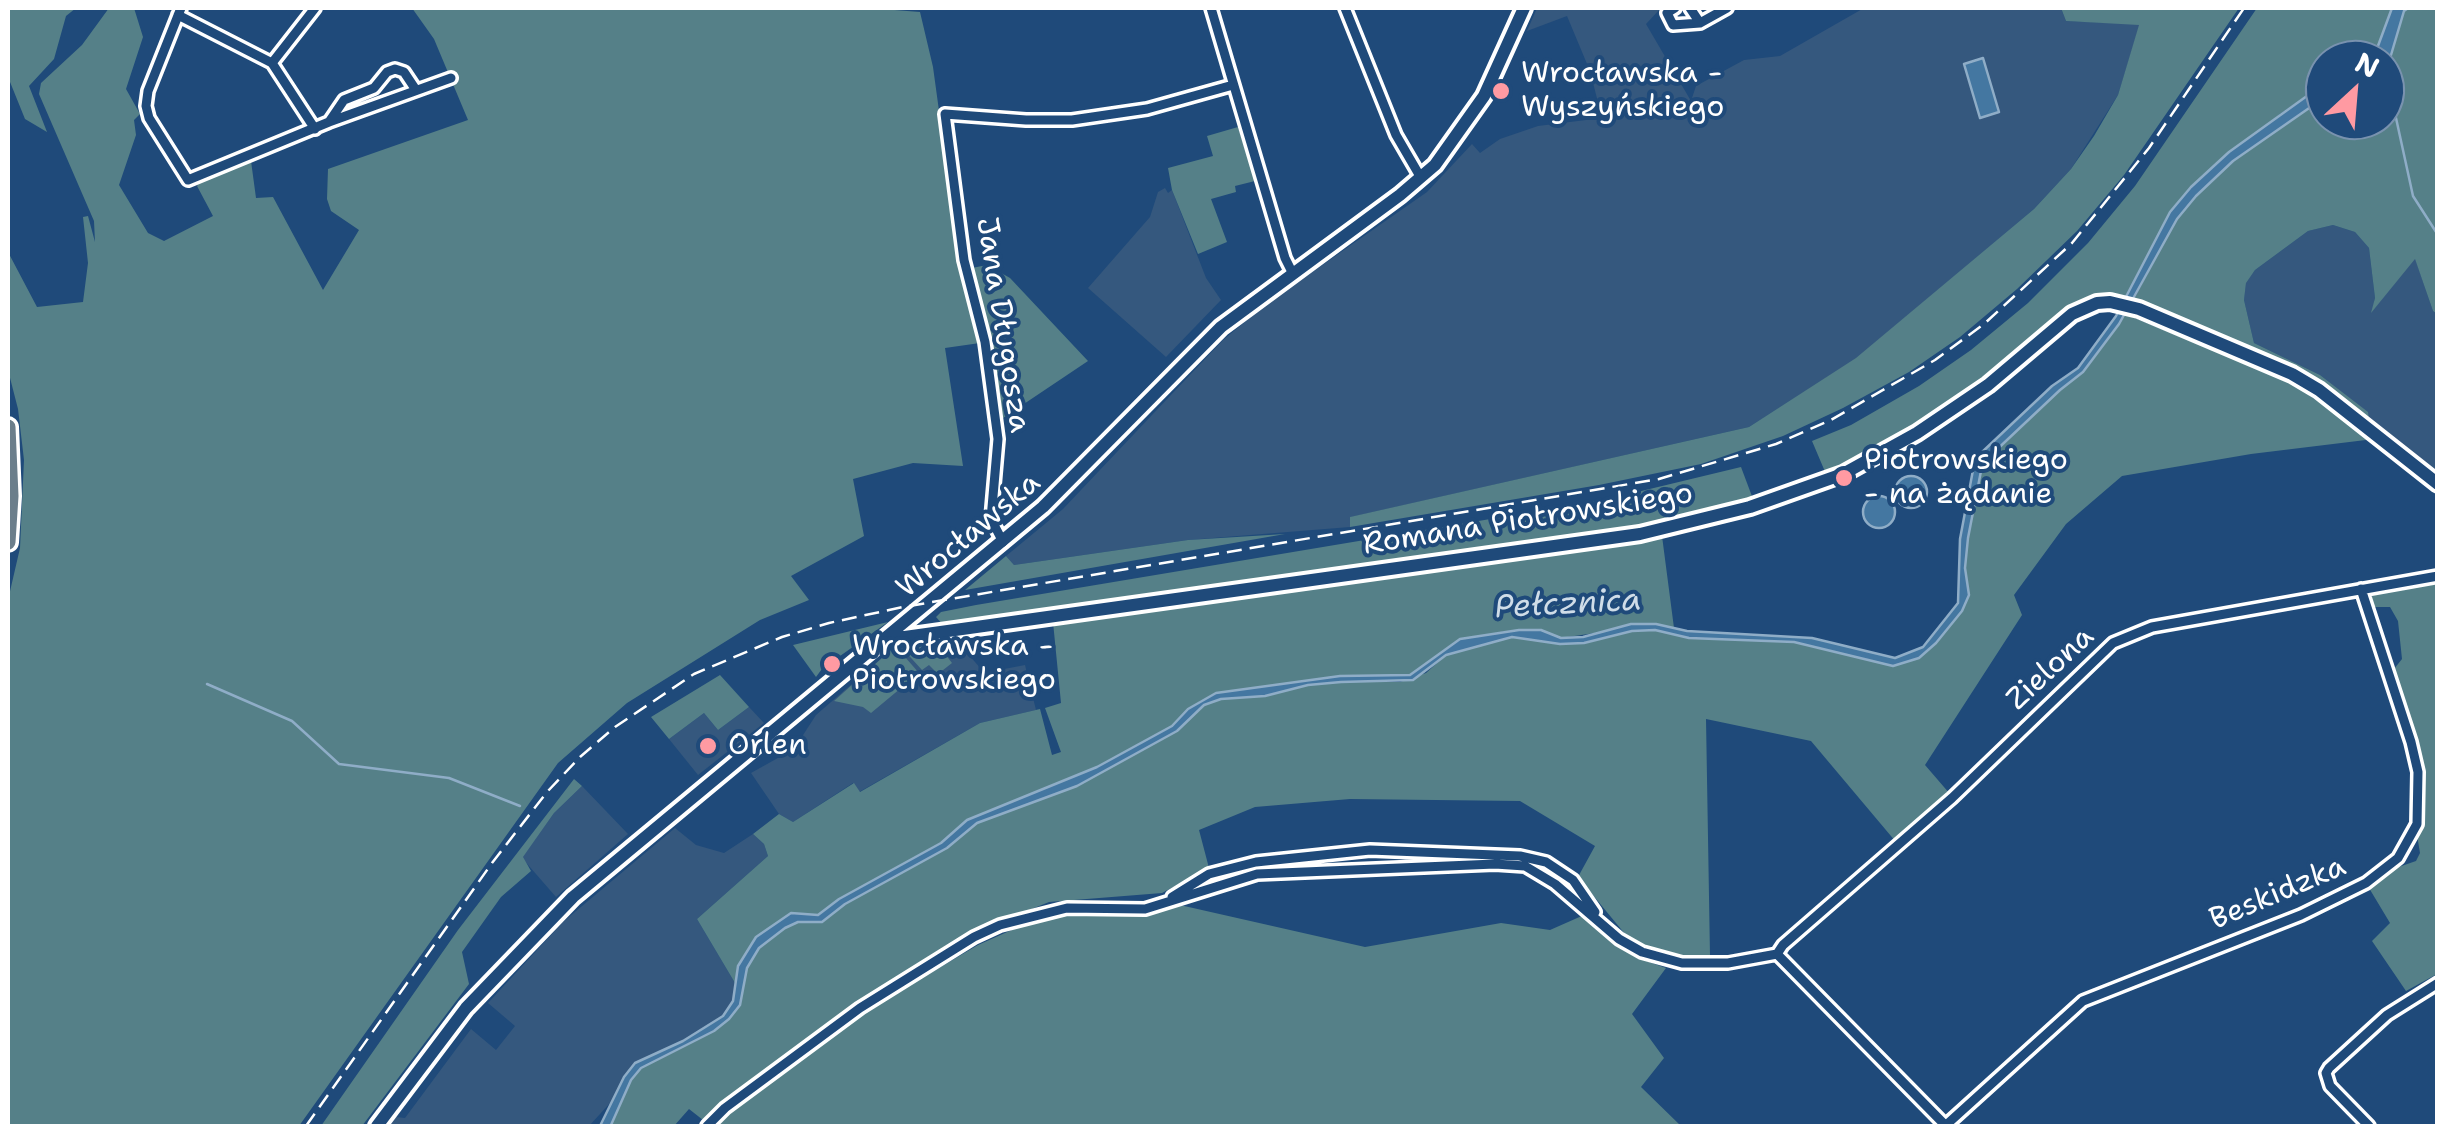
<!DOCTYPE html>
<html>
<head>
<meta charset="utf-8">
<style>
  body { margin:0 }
  #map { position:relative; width:2445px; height:1134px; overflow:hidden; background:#1f4a7a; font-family:"Shantell Sans",sans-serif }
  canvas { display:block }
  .frame { position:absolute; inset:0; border:10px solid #fff; pointer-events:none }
  .north { position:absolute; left:2305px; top:40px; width:100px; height:100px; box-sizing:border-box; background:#1f4a7a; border:2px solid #7992af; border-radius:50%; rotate:26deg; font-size:28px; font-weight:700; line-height:40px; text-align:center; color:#fff }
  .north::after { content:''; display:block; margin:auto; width:35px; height:45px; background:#ff9aa2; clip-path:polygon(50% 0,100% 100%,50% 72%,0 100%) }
</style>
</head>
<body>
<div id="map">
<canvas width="2445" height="1134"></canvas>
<div class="frame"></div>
<div class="north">N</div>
</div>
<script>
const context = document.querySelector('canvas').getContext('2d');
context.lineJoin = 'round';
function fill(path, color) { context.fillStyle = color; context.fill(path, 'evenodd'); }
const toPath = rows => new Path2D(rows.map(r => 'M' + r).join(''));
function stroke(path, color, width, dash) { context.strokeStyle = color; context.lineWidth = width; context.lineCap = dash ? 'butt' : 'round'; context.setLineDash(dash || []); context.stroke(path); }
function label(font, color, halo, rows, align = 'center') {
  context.font = font + ' "Shantell Sans",sans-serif'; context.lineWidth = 8; context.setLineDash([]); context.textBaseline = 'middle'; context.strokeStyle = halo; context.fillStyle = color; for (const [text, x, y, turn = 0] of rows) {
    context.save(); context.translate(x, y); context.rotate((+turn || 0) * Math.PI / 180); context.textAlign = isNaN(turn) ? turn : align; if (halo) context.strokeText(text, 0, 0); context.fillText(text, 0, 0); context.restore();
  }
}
fill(toPath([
  [1537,8,1661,8,1646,24,1691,101,1696,86,1744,60,1780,56,1864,8,2061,8,2066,21,2140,24,2118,95,2071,169,2034,209,1857,358,1749,427,1351,517,1350,527,1188,540,1014,565,1006,556,1063,509,1223,340,1268,303,1427,192,1472,144,1480,153,1500,139,1538,126,1602,118,1590,71,1567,16,1527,31],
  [1165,188,1168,193,1172,190,1206,278,1221,300,1166,357,1088,288,1150,217,1158,192],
  [2333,225,2355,232,2369,248,2375,298,2373,310,2415,258,2433,311,2437,314,2437,471,2369,419,2367,412,2320,375,2254,343,2244,300,2246,282,2255,270,2308,231],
  [954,638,989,678,999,670,1025,665,1036,710,980,723,859,792,853,783,793,822,779,814,751,773,794,749,816,715,891,650],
  [749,707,764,723,698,775,669,739,704,713,718,730],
  [582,786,628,834,556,897,522,858,554,813],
  [675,828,696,845,724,853,753,834,764,844,768,856,697,919,735,983,733,1001,722,1016,683,1041,635,1063,611,1102,589,1126,389,1126,396,1117,405,1118,471,1029,496,1050,515,1026,488,1003,563,922]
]), '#35587e');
fill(toPath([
  [8,8,76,8,66,16,54,59,29,86,47,132,25,119,8,77],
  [109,8,134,8,143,37,126,89,140,114,134,120,136,135,119,185,148,233,164,241,213,216,197,186,201,180,251,161,256,198,273,197,323,290,359,230,331,211,327,199,328,169,468,120,434,39,412,8,869,8,920,12,933,67,960,264,980,343,945,348,963,466,913,463,853,479,864,536,791,576,809,600,760,620,627,703,558,763,299,1126,8,1126,8,600,20,548,24,460,18,409,8,370,8,252,37,307,83,302,88,263,83,217,88,216,95,242,94,221,39,94,41,83,82,45],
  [2061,8,2239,8,2124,175,2077,231,2017,289,1960,337,1909,372,1843,408,1783,436,1701,464,1599,485,1350,527,1350,517,1749,427,1856,358,2034,209,2071,169,2094,136,2118,95,2139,25,2066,21],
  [2257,8,2392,8,2375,54,2355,60,2325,60,2325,83,2280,114,2170,212,2125,297,2095,297,2069,310,1986,381,1914,429,1826,474,1812,441,1851,425,1919,386,1971,350,2028,303,2088,243,2135,186],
  [2408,8,2437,8,2437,314,2433,311,2415,259,2371,313,2375,298,2369,248,2355,232,2333,225,2308,231,2255,270,2246,283,2244,300,2254,343,2320,375,2368,412,2369,419,2324,386,2296,370,2252,347,2134,299,2177,219,2196,196,2233,161,2293,118,2325,97,2325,120,2385,120,2385,62,2391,55,2404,11],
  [1238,127,1255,181,1235,186,1236,192,1211,199,1227,242,1198,254,1172,190,1168,168,1213,156,1207,136],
  [987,265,1010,278,1088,361,1003,418,990,342,972,268],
  [2125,314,2288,381,2374,439,2251,454,2122,476,2066,524,2014,595,2022,615,1925,765,1950,794,1896,842,1811,741,1706,719,1710,956,1683,958,1647,947,1625,934,1578,877,1595,846,1520,801,1350,799,1255,807,1199,830,1209,868,1162,893,1049,902,970,934,858,1003,703,1120,689,1109,674,1126,610,1126,631,1080,641,1068,714,1031,729,1019,740,1005,747,968,759,948,785,928,798,922,822,922,845,904,947,848,977,823,1077,786,1176,731,1204,705,1221,699,1265,696,1308,685,1341,682,1400,682,1426,673,1446,655,1512,637,1560,644,1632,631,1655,630,1689,638,1794,642,1893,666,1919,658,1936,643,1962,611,1968,596,1965,568,1968,538,1981,471,1989,457,2060,390,2083,372],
  [1741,467,1753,499,1639,527,1232,582,943,625,936,617,941,612,976,605,1604,500],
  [1285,534,965,590,1006,556,1014,565,1188,540],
  [1662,536,1674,628,1656,624,1561,638,1541,630,1508,631,1460,639,1410,675,1340,676,1200,701,1172,726,1097,767,967,820,941,843,839,899,818,915,791,913,756,937,738,966,735,983,697,919,768,856,764,844,753,834,779,814,793,822,854,783,860,792,980,723,1040,709,1052,755,1061,752,1045,708,1061,703,1053,622],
  [2437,581,2437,974,2406,991,2372,941,2390,923,2369,888,2390,870,2416,861,2420,853,2417,835,2425,809,2424,786,2394,669,2402,659,2398,621,2390,607,2372,607,2370,603,2372,595,2381,591],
  [888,622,833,661,830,658,816,677,793,645],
  [936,642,952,663,938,674,929,665,922,670,902,648],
  [898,649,919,673,871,713,863,707,834,701,891,650],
  [720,675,749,707,718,730,704,713,669,739,651,717],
  [574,779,582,786,554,813,523,857,531,871,501,897,462,952,469,984,362,1126,321,1126,458,930],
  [1171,903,1365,947,1501,923,1550,930,1584,915,1613,944,1638,958,1666,968,1632,1014,1664,1058,1641,1087,1681,1126,713,1126,729,1111,864,1012,978,945,1052,912]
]), '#558088');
const water = toPath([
  [2392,8,2408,8,2404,11,2391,55,2385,62,2355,60,2375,54,2392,8],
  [1983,58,1999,112,1980,118,1964,64,1983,58],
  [2325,83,2325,97,2233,161,2196,196,2177,219,2119,324,2083,372,2060,390,1989,457,1981,471,1968,538,1965,568,1969,595,1962,611,1936,643,1919,658,1893,666,1794,642,1689,638,1655,630,1632,631,1584,643,1560,644,1512,637,1446,655,1413,680,1341,682,1308,685,1265,696,1221,699,1204,705,1177,731,1077,786,977,823,947,848,845,904,822,922,798,922,785,928,759,948,747,968,740,1005,729,1019,714,1031,641,1068,631,1080,611,1125,600,1126,624,1077,635,1063,683,1041,723,1016,733,1001,738,966,756,937,791,913,818,915,839,899,941,843,967,820,1097,767,1172,726,1188,709,1216,693,1340,676,1410,675,1460,639,1519,630,1541,630,1561,638,1583,637,1631,624,1656,624,1687,631,1812,638,1895,658,1923,647,1958,603,1960,539,1973,470,1980,454,2052,386,2078,368,2116,316,2170,212,2191,187,2229,152,2325,83],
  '1895 492a16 16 0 1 1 32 0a16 16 0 1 1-32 0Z',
  '1863 512a16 16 0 1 1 32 0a16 16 0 1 1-32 0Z'
]);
fill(water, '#4477a1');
stroke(water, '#8fadc7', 2.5);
stroke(toPath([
  [2385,109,2396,118,2413,196,2438,235],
  [207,684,292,721,339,764,449,778,520,806]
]), '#8fadc7', 2.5);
const street = toPath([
  [181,8,148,91,146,106,149,118,188,180,329,122,451,78],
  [1211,8,1285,258,1292,272],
  [1345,8,1396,135,1421,178],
  [1675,8,1667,13,1673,25,1700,23,1727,8],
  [1690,8,1700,23],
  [178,15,272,63,315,129],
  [272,63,315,8],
  [329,122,344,100,374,88,387,72,395,69,404,72,416,90],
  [1003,542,991,519,998,439,985,342,964,260,945,114,1026,120,1072,120,1147,109,1233,85],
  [1172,897,1209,874,1256,862,1370,850,1520,856,1546,862,1573,880,1595,912],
  [1777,954,1783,945,1952,798,2113,643,2152,627,2438,576],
  [1777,954,1946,1126],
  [707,1126,725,1108,860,1008,974,937,1000,925,1067,908,1145,909,1257,874,1495,864,1525,866,1555,884,1619,939,1642,952,1682,963,1728,963,1777,954],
  [1945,1126,2083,1001,2301,915,2366,883,2398,858,2417,824,2418,772,2411,742,2361,589],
  [2369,1126,2330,1086,2326,1073,2329,1068,2387,1015,2438,983]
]);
const secondary = toPath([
  [890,636,905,637,1640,534,1750,507,1843,474,1917,433,1988,385,2072,314,2097,303,2110,302,2139,309,2292,374,2319,390,2438,484],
  [377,1126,466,1008,573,897,1043,507,1221,327,1400,195,1435,165,1484,96,1524,8]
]);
const primary = toPath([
  [8,427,11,496,8,542]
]);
stroke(street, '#fff', 16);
stroke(secondary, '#fff', 20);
stroke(primary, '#fff', 22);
stroke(street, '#1f4a7a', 9);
stroke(secondary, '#1f4a7a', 12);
stroke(primary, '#6b7e8b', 15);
stroke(toPath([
  [306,1126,492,863,547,792,580,757,615,727,694,674,782,637,829,623,903,607,1659,479,1776,444,1831,420,1935,360,1984,324,2072,243,2149,148,2244,8]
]), '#fff', 2.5, [15, 8]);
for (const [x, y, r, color] of [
  [1501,91,10,"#ff9aa2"],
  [1844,478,10,"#ff9aa2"],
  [832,664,10,"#ff9aa2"],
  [708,746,10,"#ff9aa2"]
]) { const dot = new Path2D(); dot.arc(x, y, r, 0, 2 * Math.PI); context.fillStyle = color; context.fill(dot); stroke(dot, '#1f4a7a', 4); }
label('30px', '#fff', '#1f4a7a', [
  ["Wrocławska -",1521,74],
  ["Wyszyńskiego",1521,108],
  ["Piotrowskiego",1864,461],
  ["- na żądanie",1864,495],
  ["Wrocławska -",852,647],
  ["Piotrowskiego",852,681],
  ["Orlen",728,746]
], 'left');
label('30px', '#fff', '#1f4a7a', [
  ["Jana Długosza",1002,325,81],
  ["Romana Piotrowskiego",1528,520,-9],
  ["Wrocławska",969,536,-40],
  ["Zielona",2051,669,-43],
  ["Beskidzka",2278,894,-23]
]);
label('italic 32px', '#d0dde8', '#1f4a7a', [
  ["Pełcznica",1568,605,-3]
]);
</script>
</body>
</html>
